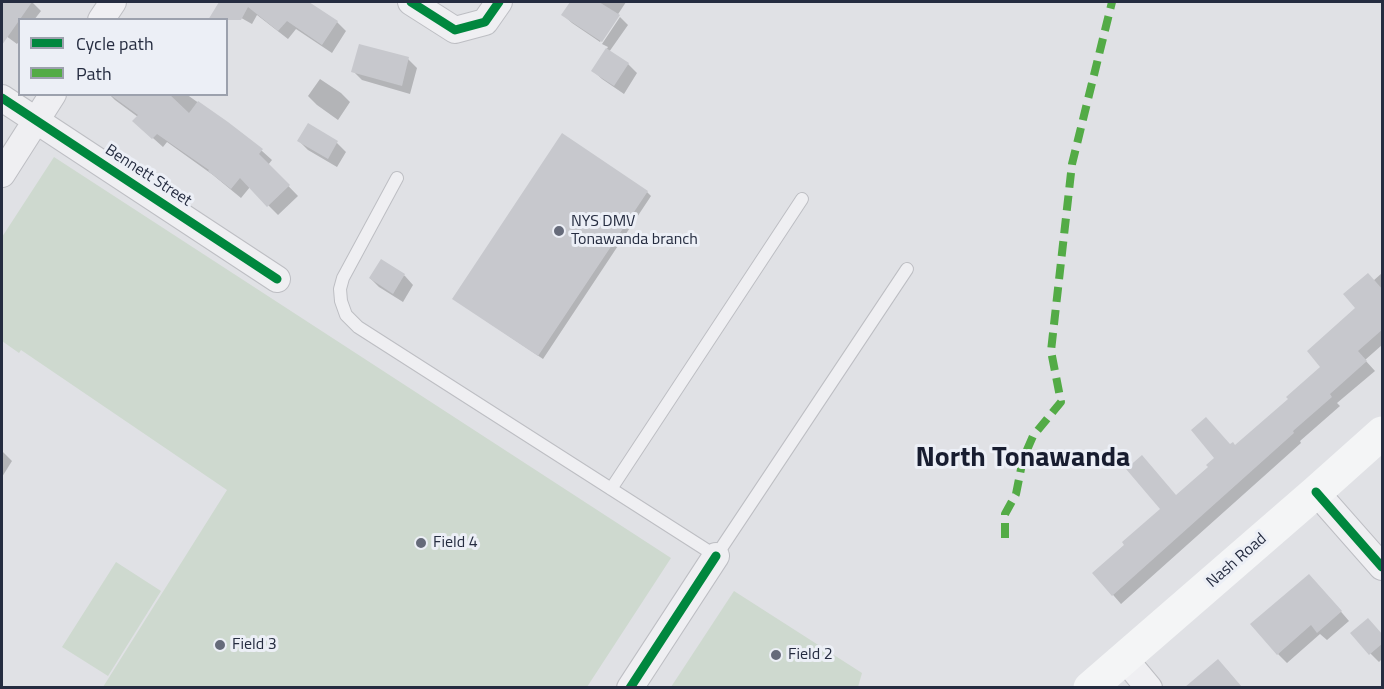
<!DOCTYPE html>
<html>
<head>
<meta charset="utf-8">
<style>
  body { margin:0 }
  #map { position:relative; width:1384px; height:689px; overflow:hidden; background:#e0e1e5; font-family:"Titillium Web",sans-serif }
  canvas { display:block }
  .frame { position:absolute; inset:0; border:3px solid #252c40; pointer-events:none }
  .legend { position:absolute; left:18px; top:18px; width:210px; height:78px; box-sizing:border-box; background:#eceff6; border:2px solid #9ca1ad; margin:0; padding:8px 10px; list-style:none; font-size:18px; color:#252c40 }
  .legend li { display:flex; align-items:center; gap:12px; height:30px }
  .legend b { width:30px; border:2px solid #9ca1ad }
</style>
</head>
<body>
<div id="map">
<canvas width="1384" height="689"></canvas>
<div class="frame"></div>
<ul class="legend">
<li><b style="height:8px;background:#00873e"></b>Cycle path</li>
<li><b style="height:8px;background:#53ab46"></b>Path</li>
</ul>
</div>
<script>
const context = document.querySelector('canvas').getContext('2d');
context.lineJoin = 'round';
function fill(path, color) { context.fillStyle = color; context.fill(path, 'evenodd'); }
const toPath = rows => new Path2D(rows.map(r => 'M' + r).join(''));
function stroke(path, color, width, dash) { context.strokeStyle = color; context.lineWidth = width; context.lineCap = dash ? 'butt' : 'round'; context.setLineDash(dash || []); context.stroke(path); }
function label(font, color, halo, rows, align = 'center') {
  context.font = font + ' "Titillium Web",sans-serif'; context.lineWidth = 6; context.setLineDash([]); context.textBaseline = 'middle'; context.strokeStyle = halo; context.fillStyle = color; for (const [text, x, y, turn = 0] of rows) {
    context.save(); context.translate(x, y); context.rotate((+turn || 0) * Math.PI / 180); context.textAlign = isNaN(turn) ? turn : align; if (halo) context.strokeText(text, 0, 0); context.fillText(text, 0, 0); context.restore();
  }
}
fill(toPath([
  [54,157,671,558,587,687,103,687,227,490,21,350,19,353,2,341,2,237],
  [116,562,161,591,108,676,62,647],
  [734,591,862,673,858,687,671,687]
]), '#ced9cf');
fill(toPath([
  [2,2,32,2,41,11,34,20,20,20,20,40,17,44,2,33],
  [220,2,308,2,337,22,346,31,332,53,296,29,288,39,257,15,252,24,229,11],
  [572,2,626,2,600,42,572,23,563,15],
  [620,17,628,25,609,52,628,64,637,73,624,94,602,79,593,71,608,47,602,44],
  [408,59,417,68,410,94,362,80,353,71],
  [320,79,341,93,350,102,338,120,317,105,308,96],
  [109,94,186,94,227,123,262,151,272,160,268,165,298,196,278,215,250,187,241,198,213,175,167,142,163,147,144,130,138,117,115,100],
  [308,125,337,143,346,152,337,167,308,150,299,141],
  [647,192,651,196,543,359,458,302],
  [381,261,405,276,413,285,403,302,379,287,370,278],
  [1382,273,1382,345,1365,360,1375,371,1337,403,1340,406,1300,441,1301,443,1121,604,1094,573,1210,467,1230,446,1235,447,1290,399,1322,367,1373,281],
  [2,451,12,461,2,477],
  [1318,585,1349,621,1327,640,1320,634,1287,663,1278,654],
  [1382,635,1382,659,1379,662,1370,653],
  [1227,670,1242,688,1190,688,1189,686]
]), '#0003');
fill(toPath([
  [2,2,32,2,2,45],
  [219,2,309,2,338,21,322,45,287,21,278,31,248,7,241,20,208,20],
  [570,2,599,2,620,15,602,42,561,15],
  [359,44,409,57,402,86,351,72],
  [606,48,629,63,614,86,591,71],
  [109,94,169,94,189,113,198,101,228,122,263,149,259,154,290,185,267,207,240,178,231,189,208,171,209,170,157,134,152,139,132,121,138,115],
  [308,123,338,141,328,159,297,141],
  [562,133,648,191,538,356,452,299],
  [381,259,405,274,393,294,369,278],
  [1368,273,1383,290,1383,329,1358,351,1367,361,1330,394,1332,397,1293,431,1294,433,1112,596,1092,573,1124,545,1122,542,1160,509,1126,469,1142,455,1176,495,1208,467,1206,465,1214,458,1191,430,1206,417,1230,444,1233,442,1235,445,1288,399,1286,397,1320,367,1307,351,1355,308,1343,294],
  [1309,574,1342,611,1317,633,1311,625,1277,655,1250,624],
  [1368,618,1383,635,1383,643,1369,655,1350,633],
  [1218,659,1242,687,1185,687]
]), '#c7c8cd');
const service = toPath([
  [397,178,343,278,340,289,341,301,346,315,358,327,716,556,907,269],
  [611,489,802,199]
]);
const minor = toPath([
  [411,2,455,30,485,22,499,2],
  [101,20,113,2],
  [2,98,277,279],
  [2,174,53,94],
  [1316,492,1382,567],
  [1124,658,1149,688],
  [630,688,716,556]
]);
stroke(service, '#bdbec3', 14);
stroke(minor, '#bdbec3', 28);
stroke(service, '#efeff2', 12);
stroke(minor, '#efeff2', 26);
stroke(toPath([
  [1090,688,1316,492,1382,433]
]), '#f4f5f6', 33);
stroke(toPath([
  [1005,538,1005,514,1016,494,1023,459,1033,436,1061,402,1051,351,1072,164,1112,2]
]), '#53ab46', 8, [15, 8]);
stroke(toPath([
  [411,2,455,30,485,22,499,2],
  [2,98,277,279],
  [1316,492,1382,567],
  [630,688,716,556]
]), '#00873e', 9);
for (const [x, y, r, color] of [
  [559,231,6,"#666b7a"],
  [421,543,6,"#666b7a"],
  [220,645,6,"#666b7a"],
  [776,655,6,"#666b7a"]
]) { const dot = new Path2D(); dot.arc(x, y, r, 0, 2 * Math.PI); context.fillStyle = color; context.fill(dot); stroke(dot, '#eceff6', 2); }
label('16px', '#252c40', '#eceff6', [
  ["Bennett Street",148,176,33],
  ["Nash Road",1237,561,-41]
]);
label('16px', '#252c40', '#eceff6', [
  ["NYS DMV",571,222],
  ["Tonawanda branch",571,240],
  ["Field 4",433,543],
  ["Field 3",232,645],
  ["Field 2",788,655]
], 'left');
label('bold 28px', '#181d30', '#eceff6', [
  ["North Tonawanda",1023,459]
]);
</script>
</body>
</html>
